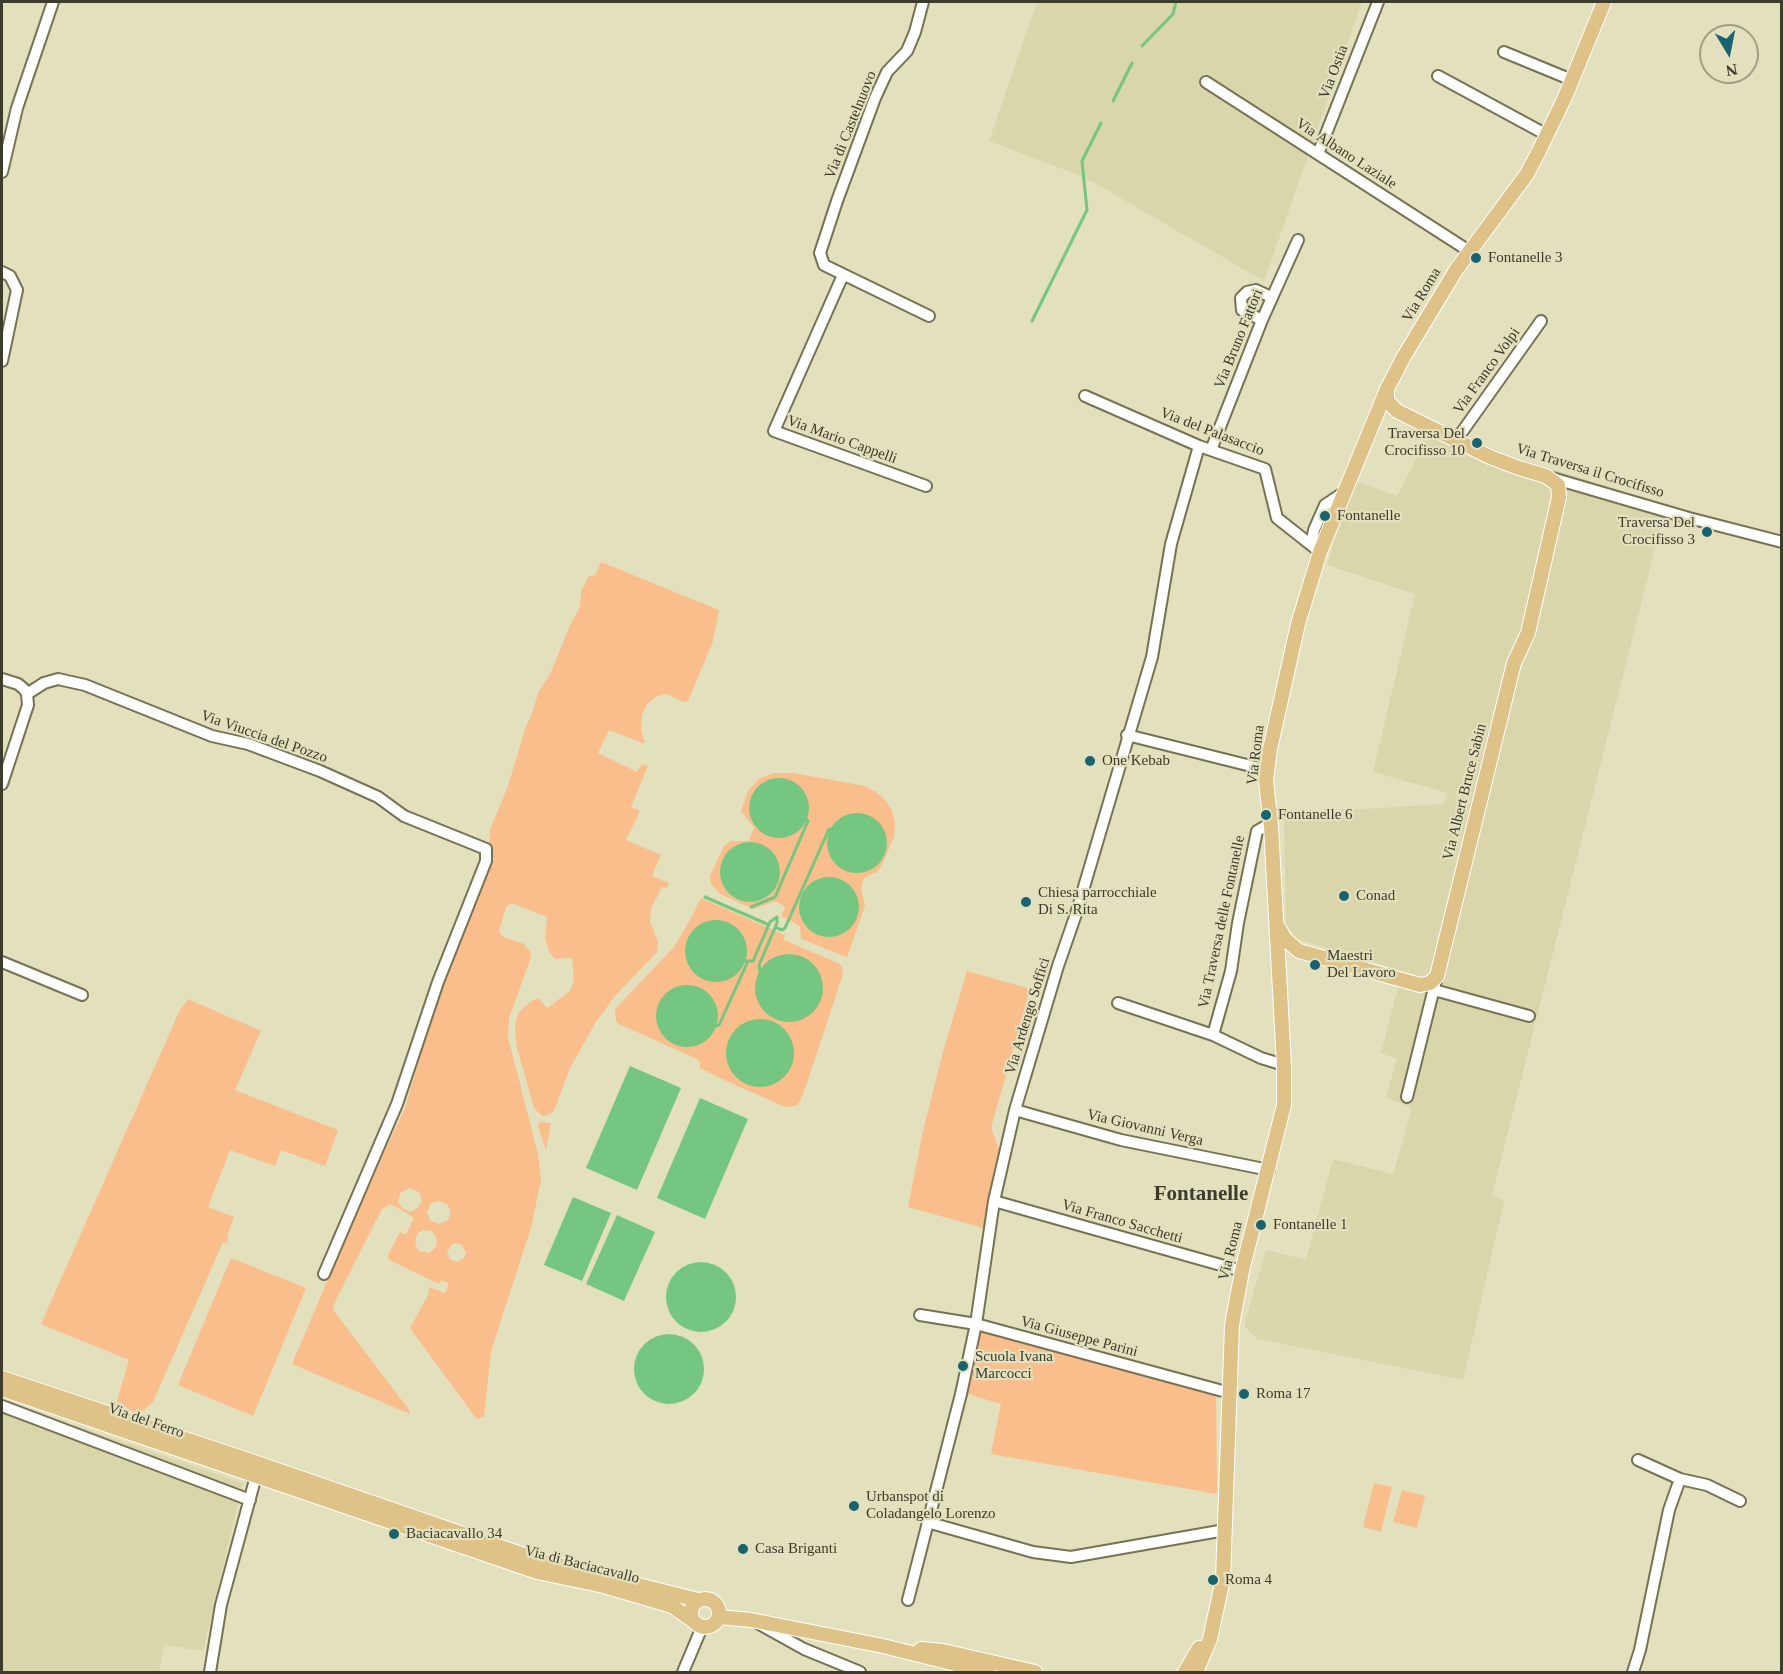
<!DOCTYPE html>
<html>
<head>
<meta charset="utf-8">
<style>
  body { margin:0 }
  #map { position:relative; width:1783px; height:1674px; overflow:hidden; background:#e3e0bd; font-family:Georgia,serif }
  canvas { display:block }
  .frame { position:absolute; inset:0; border:3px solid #3c3b2c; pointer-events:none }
  .north { position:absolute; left:1699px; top:24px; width:60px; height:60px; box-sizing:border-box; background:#e3e0bd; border:2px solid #a09e83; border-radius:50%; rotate:170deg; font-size:16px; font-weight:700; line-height:24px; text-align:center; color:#3c3b2c }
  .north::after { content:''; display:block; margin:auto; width:21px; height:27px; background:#196270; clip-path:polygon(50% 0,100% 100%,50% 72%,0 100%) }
</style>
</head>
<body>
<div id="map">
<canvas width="1783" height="1674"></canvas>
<div class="frame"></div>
<div class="north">N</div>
</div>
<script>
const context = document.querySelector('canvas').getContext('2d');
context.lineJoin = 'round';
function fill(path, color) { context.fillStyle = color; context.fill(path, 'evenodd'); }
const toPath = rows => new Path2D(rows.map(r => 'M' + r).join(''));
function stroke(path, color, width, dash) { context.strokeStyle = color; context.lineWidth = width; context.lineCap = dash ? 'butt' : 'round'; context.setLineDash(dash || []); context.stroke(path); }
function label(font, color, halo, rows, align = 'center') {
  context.font = font + ' Georgia,serif'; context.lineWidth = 4.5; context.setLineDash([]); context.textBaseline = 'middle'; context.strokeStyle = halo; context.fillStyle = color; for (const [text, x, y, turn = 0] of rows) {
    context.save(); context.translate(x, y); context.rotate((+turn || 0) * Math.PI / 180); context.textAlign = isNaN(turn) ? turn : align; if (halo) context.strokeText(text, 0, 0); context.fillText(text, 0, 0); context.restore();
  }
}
fill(toPath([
  [1037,2,1362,2,1264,281,1086,178,989,141],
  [1435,422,1508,455,1666,505,1492,1195,1504,1201,1463,1380,1257,1339,1244,1326,1266,1250,1306,1260,1333,1159,1393,1174,1412,1108,1386,1097,1397,1059,1381,1053,1402,971,1297,939,1286,924,1284,814,1444,804,1448,793,1373,772,1415,594,1327,565,1353,480,1397,496],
  [2,1400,243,1483,203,1651,165,1645,159,1672,2,1672]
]), '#dad6ab');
fill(toPath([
  [601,562,719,610,713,641,688,701,683,702,667,694,657,696,647,704,642,715,641,728,645,744,609,730,598,753,637,772,642,764,648,766,631,807,640,811,626,840,661,855,652,876,669,883,667,888,662,887,651,909,650,921,658,942,657,952,615,996,596,1022,570,1068,554,1111,548,1115,542,1116,534,1108,517,1048,515,1031,516,1021,519,1012,530,1002,538,998,547,1008,570,991,574,981,572,958,555,959,550,953,545,939,547,917,511,903,506,907,499,931,503,937,524,944,531,953,530,960,509,1018,508,1037,538,1154,541,1180,531,1228,491,1351,484,1416,478,1419,475,1417,410,1328,428,1295,429,1287,445,1293,449,1283,441,1280,439,1284,389,1260,388,1255,400,1232,406,1235,414,1218,405,1212,390,1204,382,1209,333,1306,334,1311,410,1411,410,1414,292,1364,359,1206,405,1108,425,1040,424,1035,445,974,452,963,489,848,490,830,508,786,526,726,531,717,538,693,550,674,571,623,580,607,581,592,585,584,588,577,595,575],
  [410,1188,419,1192,422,1200,418,1208,410,1212,401,1207,398,1200,401,1192],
  [439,1201,448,1205,451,1213,448,1220,439,1224,430,1220,427,1213,431,1203],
  [423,1230,432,1231,437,1238,436,1247,429,1253,419,1251,415,1244,417,1234],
  [456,1243,462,1245,466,1253,464,1258,457,1262,450,1259,447,1252,451,1245],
  [774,773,793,773,865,786,876,792,886,801,892,811,895,822,894,837,881,867,878,871,864,878,861,888,865,906,847,957,801,939,800,926,781,916,785,907,776,901,753,909,720,894,711,884,710,876,724,846,731,841,749,841,754,828,741,811,748,791,760,778],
  [750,799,808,803,808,813,805,822,763,833,755,827,751,818,749,809],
  [841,818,887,838,887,847,884,857,829,834,833,825],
  [726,855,776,858,780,867,780,877,771,894,763,900,753,902,743,901,734,898,727,891,722,883,720,873,722,864],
  [821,878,858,912,855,921,849,929,805,926,801,917,799,908,800,898,805,889,812,882],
  [701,898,785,935,784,940,840,964,842,967,843,974,808,1080,800,1101,796,1106,785,1107,720,1078,700,1068,700,1062,697,1059,619,1024,616,1021,615,1009,674,947,690,920],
  [967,971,1030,989,991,1128,999,1149,983,1228,908,1207,923,1131,944,1048],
  [188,999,261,1031,235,1090,338,1130,325,1166,281,1150,275,1166,230,1150,208,1207,234,1217,228,1233,227,1244,223,1242,153,1402,138,1415,117,1401,129,1360,41,1324,179,1012],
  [539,1122,551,1123,546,1150,538,1127],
  [231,1258,306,1288,253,1416,178,1385],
  [980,1330,1216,1395,1217,1494,991,1454,1001,1404,968,1394],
  [1374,1483,1392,1487,1381,1532,1363,1527],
  [1402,1490,1425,1496,1417,1528,1393,1522]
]), '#fabd8c');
fill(toPath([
  '749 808a30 30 0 1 1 60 0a30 30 0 1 1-60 0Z',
  '827 843a30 30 0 1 1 60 0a30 30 0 1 1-60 0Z',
  '720 872a30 30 0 1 1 60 0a30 30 0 1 1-60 0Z',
  '799 907a30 30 0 1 1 60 0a30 30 0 1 1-60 0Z',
  '685 951a31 31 0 1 1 62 0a31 31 0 1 1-62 0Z',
  '755 988a34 34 0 1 1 68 0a34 34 0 1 1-68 0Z',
  '656 1016a31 31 0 1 1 62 0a31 31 0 1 1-62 0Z',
  '726 1053a34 34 0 1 1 68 0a34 34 0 1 1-68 0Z',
  [630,1066,681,1088,637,1190,586,1168],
  [700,1098,748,1119,705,1219,657,1198],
  [573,1197,611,1213,582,1281,544,1265],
  [617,1215,655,1232,624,1301,586,1284],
  '666 1297a35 35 0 1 1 70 0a35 35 0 1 1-70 0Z',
  '634 1369a35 35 0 1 1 70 0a35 35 0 1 1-70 0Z'
]), '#74c680');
stroke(toPath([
  [1142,46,1173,14,1176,2],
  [1113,101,1132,63],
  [1032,321,1087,210,1082,161,1101,123],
  [705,897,767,924],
  [751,907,775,897,808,821,806,819],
  [777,928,782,930,785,928,829,829,831,829],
  [745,961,753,961,770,922,777,917],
  [760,971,759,965,777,923,777,917],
  [716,1026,719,1025,748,961]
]), '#74c680', 3);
const minor = toPath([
  [923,2,915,32,907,51,887,72,875,98,837,201,820,253,824,265,929,316],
  [1504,52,1572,80],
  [1438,76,1547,135],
  [1206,82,1469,251],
  [1318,154,1378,2],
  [2,172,17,108,53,2],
  [2,272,10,276,17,290,2,361],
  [843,275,774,431,926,486],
  [1262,320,1242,310,1241,298,1247,292,1256,290,1271,297],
  [1085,396,1199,446,1265,469,1277,518,1320,552],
  [1457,439,1541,321],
  [1211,450,1262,320,1298,240],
  [1552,478,1689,518,1782,542],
  [1311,545,1314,530,1325,505,1343,493],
  [2,679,18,684,24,689,27,694,28,705,2,784],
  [27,694,44,683,58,679,85,685,212,736,248,744,320,771,378,797,404,816,486,849,486,861,438,982,397,1104,324,1274],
  [1127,735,1267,770],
  [1271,826,1264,827,1257,831,1238,923,1231,971,1213,1035,1261,1058,1284,1065],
  [2,962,82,995],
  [1434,990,1529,1016],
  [1118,1003,1213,1035],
  [1407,1097,1437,976],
  [1015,1110,1121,1140,1269,1170],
  [994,1201,1242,1271],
  [920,1315,976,1324,1230,1393],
  [2,1406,250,1500],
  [1638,1460,1680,1479],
  [927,1522,1033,1552,1071,1557,1225,1530],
  [908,1600,961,1394,976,1324,994,1201,1015,1110,1058,966,1076,914,1152,657,1171,544,1199,446],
  [759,1624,804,1649,860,1672],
  [210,1672,221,1605,256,1476],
  [683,1672,702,1627],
  [1633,1672,1640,1650,1669,1510,1680,1479,1707,1485,1740,1501]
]);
const major = toPath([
  [1277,925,1285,939,1299,951,1420,985,1430,983,1437,976,1514,663,1528,633,1559,497,1558,485,1546,476,1519,468,1490,457,1397,411,1387,401,1387,389],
  [2,1378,248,1460,539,1560,698,1600],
  [2,1389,537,1572,604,1586,672,1606,692,1620],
  '691 1613a14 14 0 1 1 28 0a14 14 0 1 1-28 0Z',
  [719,1617,751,1620,883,1646,988,1672],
  [921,1649,943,1651,1035,1672],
  [1185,1672,1199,1648],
  [1196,1672,1210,1639,1223,1579,1232,1325,1242,1271,1284,1105,1284,1065,1271,826,1266,781,1270,749,1298,624,1320,552,1387,389,1403,358,1456,270,1527,174,1539,151,1565,97,1604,2]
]);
stroke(minor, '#767353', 14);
stroke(major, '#fff', 16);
stroke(minor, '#fff', 10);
stroke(major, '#dfc288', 14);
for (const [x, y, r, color] of [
  [1476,258,6,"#196270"],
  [1477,443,6,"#196270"],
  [1325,516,6,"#196270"],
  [1707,532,6,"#196270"],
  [1090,761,6,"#196270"],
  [1266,815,6,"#196270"],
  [1344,896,6,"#196270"],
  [1026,902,6,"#196270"],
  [1315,965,6,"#196270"],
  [1261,1225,6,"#196270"],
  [963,1366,6,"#196270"],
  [1244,1394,6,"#196270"],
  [854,1506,6,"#196270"],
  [394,1534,6,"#196270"],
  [743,1549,6,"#196270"],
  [1213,1580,6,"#196270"]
]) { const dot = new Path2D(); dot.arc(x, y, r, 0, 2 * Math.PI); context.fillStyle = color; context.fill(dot); stroke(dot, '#e3e0bd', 2); }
label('15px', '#3c3b2c', '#e3e0bd', [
  ["Via Ostia",1334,72,-69],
  ["Via di Castelnuovo",851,125,-68],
  ["Via Albano Laziale",1346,154,33],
  ["Via Roma",1422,295,-59],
  ["Via Bruno Fattori",1239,339,-68],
  ["Via Franco Volpi",1487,371,-54],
  ["Via del Palasaccio",1212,432,21],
  ["Via Mario Cappelli",842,440,20],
  ["Via Traversa il Crocifisso",1590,471,17],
  ["Via Viuccia del Pozzo",264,737,19],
  ["Via Roma",1256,755,-83],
  ["Via Albert Bruce Sabin",1465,792,-76],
  ["Via Traversa delle Fontanelle",1222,922,-78],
  ["Via Ardengo Soffici",1028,1016,-73],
  ["Via Giovanni Verga",1145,1128,13],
  ["Via Franco Sacchetti",1122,1222,16],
  ["Via Roma",1231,1251,-76],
  ["Via Giuseppe Parini",1079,1337,15],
  ["Via del Ferro",146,1421,19],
  ["Via di Baciacavallo",582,1565,14]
]);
label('15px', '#3c3b2c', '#e3e0bd', [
  ["Fontanelle 3",1488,258],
  ["Traversa Del",1465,434,"right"],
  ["Crocifisso 10",1465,451,"right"],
  ["Fontanelle",1337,516],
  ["Traversa Del",1695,523,"right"],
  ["Crocifisso 3",1695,540,"right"],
  ["One Kebab",1102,761],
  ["Fontanelle 6",1278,815],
  ["Chiesa parrocchiale",1038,893],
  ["Di S. Rita",1038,910],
  ["Conad",1356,896],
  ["Maestri",1327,956],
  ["Del Lavoro",1327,973],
  ["Fontanelle 1",1273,1225],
  ["Scuola Ivana",975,1357],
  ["Marcocci",975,1374],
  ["Roma 17",1256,1394],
  ["Urbanspot di",866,1497],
  ["Coladangelo Lorenzo",866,1514],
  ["Baciacavallo 34",406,1534],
  ["Casa Briganti",755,1549],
  ["Roma 4",1225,1580]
], 'left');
label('bold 21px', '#3c3b2c', '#e3e0bd', [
  ["Fontanelle",1201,1195]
]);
</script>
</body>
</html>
